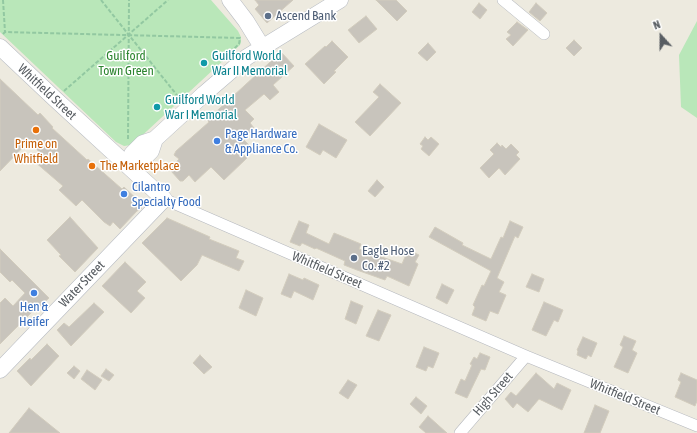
<!DOCTYPE html>
<html>
<head>
<meta charset="utf-8">
<style>
  body { margin:0 }
  #map { position:relative; width:697px; height:433px; overflow:hidden; background:#edeadf; font-family:"Asap Condensed",sans-serif }
  canvas { display:block }
  .north { position:absolute; left:641px; top:16px; width:40px; height:40px; -webkit-text-stroke:3px #fff; paint-order:stroke; rotate:339deg; font-size:11px; font-weight:700; line-height:16px; text-align:center; color:#585d62 }
  .north::after { content:''; display:block; margin:auto; width:14px; height:18px; background:#585d62; clip-path:polygon(50% 0,100% 100%,50% 72%,0 100%) }
</style>
</head>
<body>
<div id="map">
<canvas width="697" height="433"></canvas>
<div class="north">N</div>
</div>
<script>
const context = document.querySelector('canvas').getContext('2d');
context.lineJoin = 'round';
function fill(path, color) { context.fillStyle = color; context.fill(path, 'evenodd'); }
const toPath = rows => new Path2D(rows.map(r => 'M' + r).join(''));
function stroke(path, color, width, dash) { context.strokeStyle = color; context.lineWidth = width; context.lineCap = dash ? 'butt' : 'round'; context.setLineDash(dash || []); context.stroke(path); }
function label(font, color, halo, rows, align = 'center') {
  context.font = font + ' "Asap Condensed",sans-serif'; context.lineWidth = 3; context.setLineDash([]); context.textBaseline = 'middle'; context.strokeStyle = halo; context.fillStyle = color; for (const [text, x, y, turn = 0] of rows) {
    context.save(); context.translate(x, y); context.rotate((+turn || 0) * Math.PI / 180); context.textAlign = isNaN(turn) ? turn : align; if (halo) context.strokeText(text, 0, 0); context.fillText(text, 0, 0); context.restore();
  }
}
fill(toPath([
  [0,0,211,0,238,31,241,37,241,42,240,45,134,143,131,145,124,146,116,142,0,32],
  [697,21,697,118,681,107,679,55]
]), '#b9e7b9');
const building = toPath([
  [255,0,293,0,267,23,255,9,259,5,255,0],
  [376,0,396,0,407,11,397,21,376,0],
  [479,3,487,10,480,19,472,12,479,3],
  [536,3,547,13,540,21,529,12,536,3],
  [366,16,377,29,359,43,348,30,366,16],
  [517,22,528,30,513,46,506,39,511,35,507,32,517,22],
  [574,40,582,48,574,56,566,48,574,40],
  [332,41,348,57,334,71,336,72,324,84,305,64,325,46,326,47,332,41],
  [428,43,436,52,427,61,418,53,428,43],
  [281,52,294,66,273,85,279,92,270,100,264,94,245,110,254,119,250,123,254,128,243,139,249,145,241,152,247,158,224,180,211,167,195,182,189,175,183,181,180,181,171,171,171,168,179,159,174,155,176,151,209,122,207,120,281,52],
  [0,79,38,115,40,113,53,127,52,128,87,160,88,159,122,189,124,187,142,204,141,209,137,211,120,229,113,222,110,226,104,222,82,200,76,206,59,190,63,186,35,162,42,155,29,141,0,171,0,79],
  [380,84,401,103,370,136,355,122,379,97,373,92,380,84],
  [319,124,347,140,336,158,323,150,320,155,306,147,319,124],
  [425,137,428,140,431,137,439,144,429,156,421,149,423,146,420,144,425,137],
  [497,143,501,147,502,145,506,149,511,144,519,152,516,155,520,159,505,175,499,168,489,178,480,168,494,154,490,150,497,143],
  [377,180,384,187,375,197,368,191,377,180],
  [70,217,98,248,75,272,59,256,61,255,47,240,70,217],
  [167,218,210,237,209,239,239,251,236,258,244,261,239,271,202,255,197,265,181,281,142,243,167,218],
  [299,221,309,225,306,233,329,244,334,233,361,244,359,249,402,264,408,250,419,255,415,262,418,264,409,286,387,276,385,280,357,270,344,265,345,261,316,248,315,249,302,243,300,246,290,242,299,221],
  [510,221,523,227,518,238,515,236,497,278,504,282,499,292,506,295,498,314,490,311,486,321,472,315,475,307,473,305,482,285,484,286,491,271,429,237,435,227,463,243,462,245,491,259,501,237,503,238,510,221],
  [0,249,49,298,39,307,38,306,0,344,0,303,5,298,13,306,25,293,12,280,10,282,0,272,0,249],
  [125,262,146,282,137,291,145,298,131,313,102,286,125,262],
  [289,274,303,280,304,278,319,285,313,300,294,291,291,298,281,294,289,274],
  [532,274,544,279,539,292,526,287,532,274],
  [442,284,454,290,447,304,436,298,442,284],
  [246,290,263,298,256,316,239,308,246,290],
  [351,301,363,306,356,324,345,319,351,301],
  [544,302,563,310,558,322,554,320,546,336,532,330,544,302],
  [94,303,104,312,71,346,57,330,64,323,69,327,94,303],
  [378,310,391,315,379,341,366,336,378,310],
  [624,336,636,341,632,350,637,353,628,373,614,367,623,347,620,345,624,336],
  [583,337,597,343,591,357,588,355,586,359,577,355,578,351,577,350,583,337],
  [47,344,59,356,31,386,17,371,30,358,31,360,47,344],
  [424,347,439,353,433,368,428,366,426,371,416,367,424,347],
  [480,353,490,357,485,370,481,369,467,398,455,393,461,379,465,381,472,365,470,364,474,357,477,359,480,353],
  [200,355,212,367,204,374,193,363,200,355],
  [74,366,80,371,74,379,67,373,74,366],
  [106,369,114,375,109,381,101,376,106,369],
  [87,370,102,380,95,390,81,379,87,370],
  [536,373,554,389,557,383,571,390,562,410,539,399,528,412,517,403,513,408,505,399,511,392,516,396,536,373],
  [681,373,697,380,697,401,695,406,675,397,681,382,678,380,681,373],
  [348,380,357,385,348,399,339,393,348,380],
  [416,397,427,406,421,414,410,404,416,397],
  [595,405,609,411,600,433,584,433,595,405],
  [29,408,60,433,9,433,29,408],
  [428,416,447,433,426,433,419,427,428,416]
]);
fill(building, '#c8c4bc');
stroke(building, '#d2ccbd', 1);
const street = toPath([
  [503,0,544,34],
  [164,199,526,356,697,426],
  [460,433,526,356]
]);
const secondary = toPath([
  [230,0,246,21,262,47],
  [0,47,54,98,164,199,0,370],
  [128,166,132,154,143,143,155,139,204,94,247,57,340,0],
  [128,166,140,162,151,151,155,139]
]);
stroke(street, '#b5b8be', 12);
stroke(secondary, '#b8bcc3', 17);
stroke(toPath([
  [3,0,5,32],
  [101,0,180,99],
  [3,34,5,32,240,38,239,44,221,61],
  [64,91,168,0],
  [128,139,129,0]
]), '#92c8a1', 2, [4, 2]);
stroke(street, '#fff', 11);
stroke(secondary, '#fff', 16);
for (const [x, y, r, color] of [
  [268,16,4,"#5c6f8a"],
  [204,63,4,"#0f9aa8"],
  [157,107,4,"#0f9aa8"],
  [36,130,4,"#e8710a"],
  [217,141,4,"#3f7fe0"],
  [92,166,4,"#e8710a"],
  [124,194,4,"#3f7fe0"],
  [354,258,4,"#5c6f8a"],
  [34,293,4,"#3f7fe0"]
]) { const dot = new Path2D(); dot.arc(x, y, r, 0, 2 * Math.PI); context.fillStyle = color; context.fill(dot); stroke(dot, '#fff', 1.5); }
label('13px', '#4e5e75', '#fff', [
  ["Ascend Bank",276,16],
  ["Eagle Hose",362,251],
  ["Co. #2",362,266]
], 'left');
label('13px', '#2d8530', '#fff', [
  ["Guilford",126,56],
  ["Town Green",126,71]
]);
label('13px', '#0d838f', '#fff', [
  ["Guilford World",212,56],
  ["War II Memorial",212,71],
  ["Guilford World",165,100],
  ["War I Memorial",165,115]
], 'left');
label('13px', '#585d62', '#fff', [
  ["Whitfield Street",47,92,43],
  ["Whitfield Street",327,270,23],
  ["Water Street",82,284,-46],
  ["High Street",493,394,-49],
  ["Whitfield Street",625,397,22]
]);
label('13px', '#366cbe', '#fff', [
  ["Page Hardware",225,134],
  ["& Appliance Co.",225,149],
  ["Cilantro",132,187],
  ["Specialty Food",132,202],
  ["Hen &",34,307,"center"],
  ["Heifer",34,322,"center"]
], 'left');
label('13px', '#c56008', '#fff', [
  ["Prime on",36,144],
  ["Whitfield",36,159],
  ["The Marketplace",100,166,"left"]
]);
</script>
</body>
</html>
